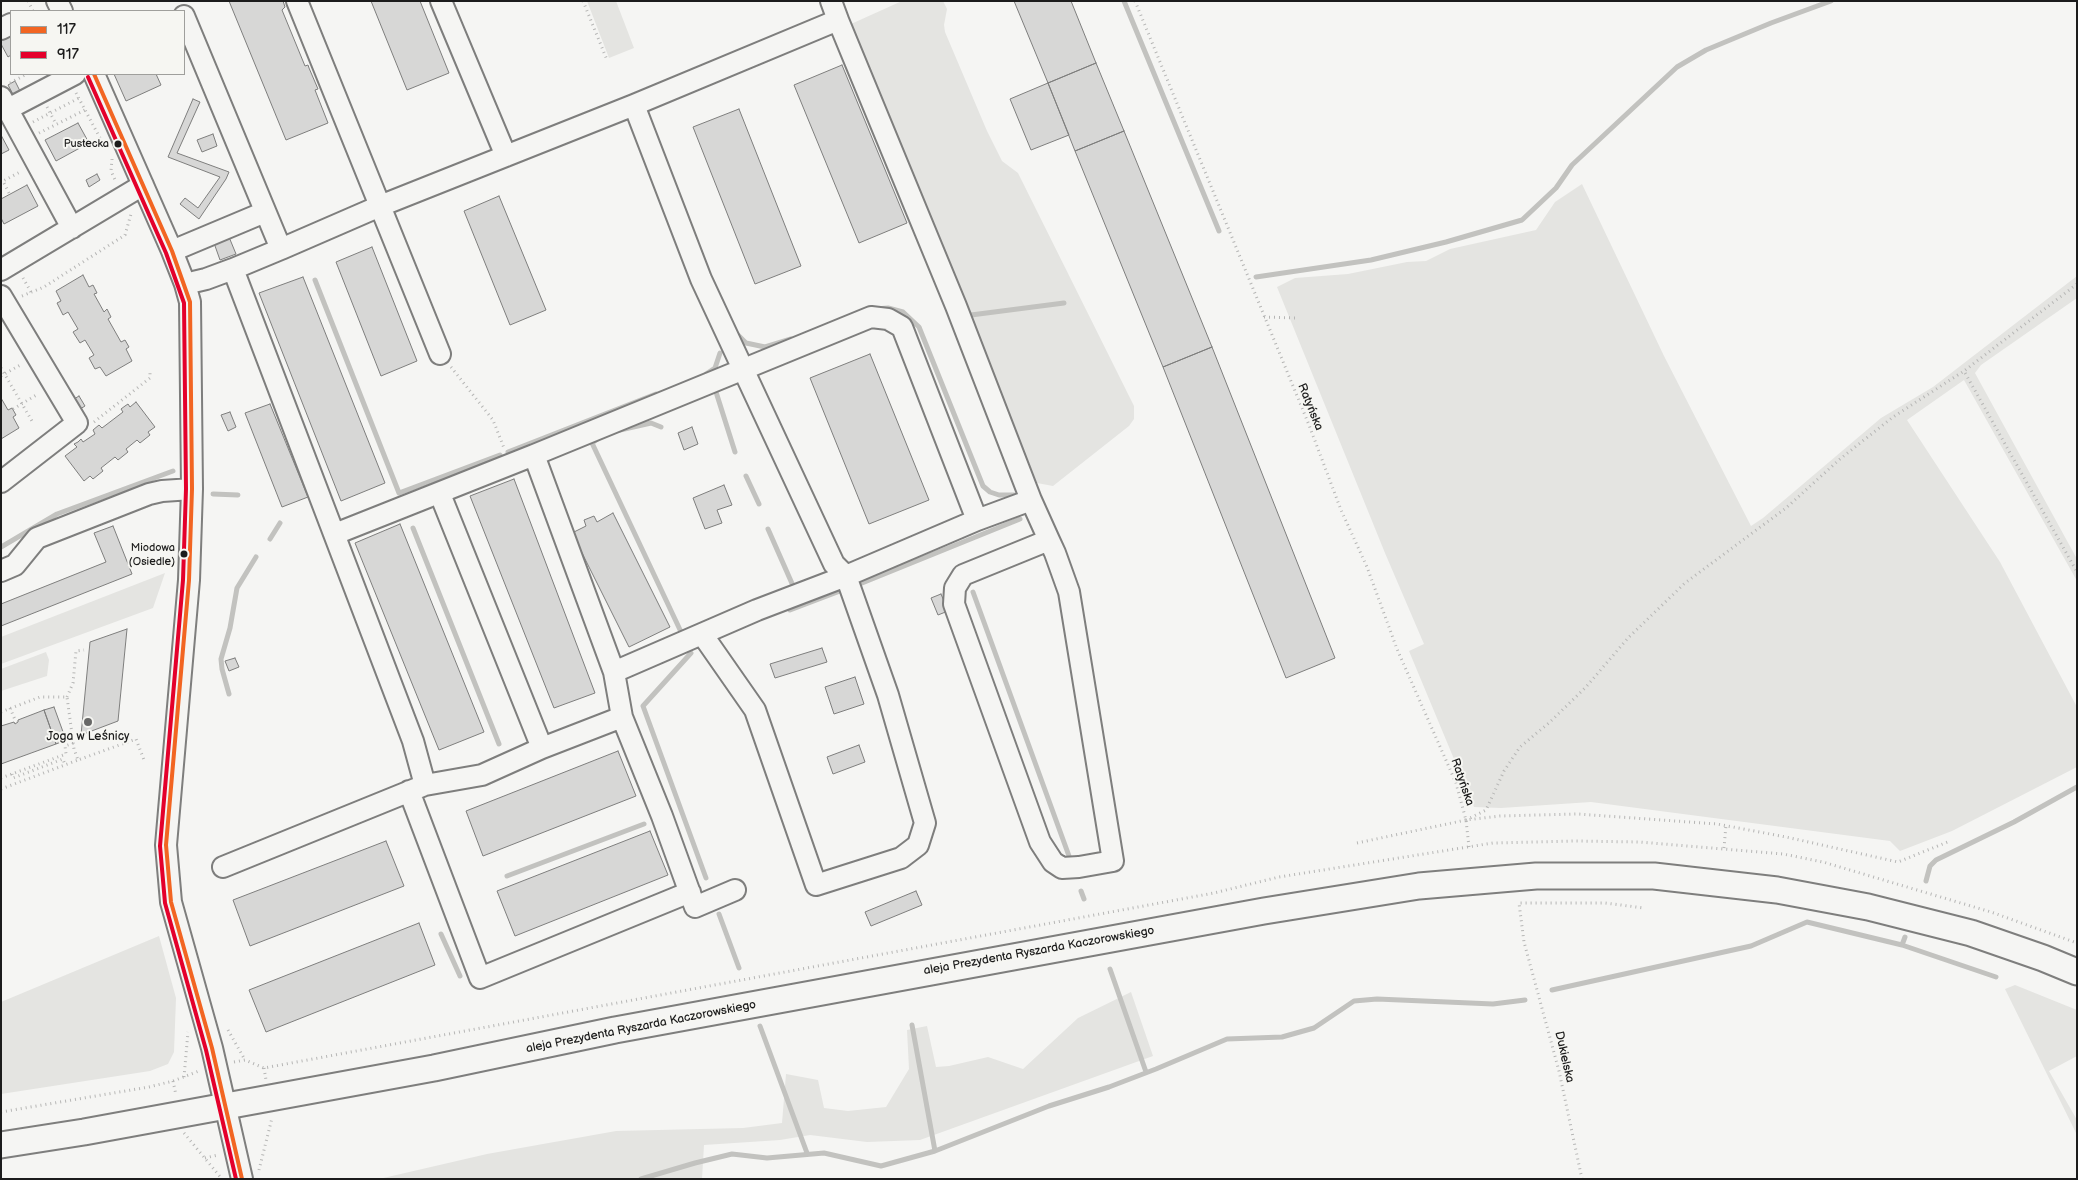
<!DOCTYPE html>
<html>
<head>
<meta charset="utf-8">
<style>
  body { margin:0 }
  #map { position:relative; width:2078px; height:1180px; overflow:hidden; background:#f5f5f3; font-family:"Balsamiq Sans",sans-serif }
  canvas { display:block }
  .frame { position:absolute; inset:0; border:2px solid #1c1c1c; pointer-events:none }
  .legend { position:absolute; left:10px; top:10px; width:175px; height:65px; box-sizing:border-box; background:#f6f6f2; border:1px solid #9f9f9c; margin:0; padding:6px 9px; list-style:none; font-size:15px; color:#1c1c1c }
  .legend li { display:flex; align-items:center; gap:10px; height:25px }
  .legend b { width:25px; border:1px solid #9f9f9c }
</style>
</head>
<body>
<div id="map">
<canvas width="2078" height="1180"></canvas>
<div class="frame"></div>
<ul class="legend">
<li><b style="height:6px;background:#f26522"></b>117</li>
<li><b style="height:6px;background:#e4002b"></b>917</li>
</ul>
</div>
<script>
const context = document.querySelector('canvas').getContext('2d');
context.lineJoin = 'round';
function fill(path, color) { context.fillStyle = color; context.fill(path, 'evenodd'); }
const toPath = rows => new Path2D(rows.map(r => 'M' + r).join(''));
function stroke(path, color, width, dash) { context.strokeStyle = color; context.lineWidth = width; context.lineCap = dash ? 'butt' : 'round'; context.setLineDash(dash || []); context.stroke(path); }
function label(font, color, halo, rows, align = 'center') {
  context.font = font + ' "Balsamiq Sans",sans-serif'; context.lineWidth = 4; context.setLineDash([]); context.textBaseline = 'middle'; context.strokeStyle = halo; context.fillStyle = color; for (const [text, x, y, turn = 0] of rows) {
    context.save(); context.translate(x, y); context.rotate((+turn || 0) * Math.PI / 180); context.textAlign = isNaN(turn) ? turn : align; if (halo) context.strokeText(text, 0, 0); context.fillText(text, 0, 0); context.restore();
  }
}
fill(toPath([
  [587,1,616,1,634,48,609,58],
  [902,1,943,1,947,9,944,25,945,32,987,131,1002,161,1018,173,1134,406,1134,419,1129,426,1053,486,1037,483,851,24],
  [1582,184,1664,356,1751,526,1763,518,1881,418,1933,387,2077,276,2077,298,1981,365,1975,373,2077,559,2077,581,1964,380,1907,420,2000,562,2077,707,2077,767,1952,831,1900,851,1890,841,1591,802,1501,808,1474,807,1409,651,1424,644,1385,553,1277,287,1295,278,1348,274,1407,262,1426,261,1450,249,1536,230,1555,202],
  [165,573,153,608,1,664,1,637],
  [46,652,49,660,47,676,1,691,1,669],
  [159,936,176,998,174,1052,168,1064,150,1071,1,1094,1,1002],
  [2015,985,2077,1010,2077,1056,2049,1071,2077,1120,2077,1135,2005,989],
  [1131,992,1153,1056,920,1140,867,1142,810,1135,780,1140,704,1145,702,1179,379,1179,487,1154,616,1131,743,1128,782,1123,786,1074,818,1080,824,1108,848,1111,886,1107,909,1069,907,1030,927,1026,936,1067,949,1066,988,1057,1023,1069,1078,1018]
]), '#e4e4e1');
stroke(toPath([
  [1124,1,1219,231],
  [1256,277,1371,260,1446,242,1522,220,1556,188,1572,165,1677,67,1706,50,1771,23,1831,1],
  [315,280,399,493,500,455],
  [876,309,888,308,903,312,919,327,983,486,990,492,999,495,1014,495],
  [971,315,1064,303],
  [736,333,746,343,765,347,791,339],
  [706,374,715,368,720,353],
  [716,392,735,452],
  [620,430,651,423,661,427],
  [600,437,592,443,682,634],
  [508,452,656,394],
  [746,476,759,504],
  [213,494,238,495],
  [413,528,499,744],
  [768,529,794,588],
  [270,539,280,523],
  [1,547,57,514,173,471],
  [862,583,1020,519],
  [973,592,1069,856],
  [790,610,840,591],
  [691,653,643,706,706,878],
  [229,694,222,669,221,659,230,628,237,588,256,557],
  [507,876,644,824],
  [1926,881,1930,866,1936,860,2014,822,2077,787],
  [1081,891,1084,899],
  [719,914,739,968],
  [441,934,460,976],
  [1902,945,1996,977],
  [1110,969,1146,1072],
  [1552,990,1751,946,1807,922,1902,945,1905,937],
  [912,1025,935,1151],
  [760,1026,807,1153],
  [641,1179,695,1163,732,1154,767,1158,824,1153,881,1166,935,1151,1049,1106,1109,1087,1156,1069,1227,1039,1282,1037,1314,1028,1354,1001,1377,999,1493,1004,1525,1000]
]), '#c2c2bf', 5);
const building = toPath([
  [229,1,283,1,285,7,282,10,305,66,308,65,309,68,318,89,315,90,328,123,286,140,229,1],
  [371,1,420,1,449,73,407,90,371,1],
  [1014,1,1071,1,1096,63,1048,83,1014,1],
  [11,29,11,55,8,57,1,44,1,34,11,29],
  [1096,63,1124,131,1075,151,1048,83,1096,63],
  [842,65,907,223,859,243,794,85,842,65],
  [114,74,156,74,161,85,126,101,114,74],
  [15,81,21,93,14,96,8,85,15,81],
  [1048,83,1069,135,1031,150,1010,99,1048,83],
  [193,99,200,102,177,153,229,172,226,179,199,219,180,204,185,198,198,208,220,177,168,157,193,99],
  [739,109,801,266,755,284,693,127,739,109],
  [78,123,89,143,56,161,45,140,78,123],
  [1124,131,1212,347,1163,367,1075,151,1124,131],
  [213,134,217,146,202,152,197,140,213,134],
  [1,135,9,150,1,154,1,135],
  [97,174,100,180,89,187,86,180,97,174],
  [27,185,38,206,4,224,1,218,1,199,27,185],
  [499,196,546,310,510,325,464,211,499,196],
  [229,237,236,254,220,260,214,243,229,237],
  [372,247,417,361,381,376,336,262,372,247],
  [83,275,89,287,93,285,97,293,94,294,104,312,107,309,111,317,108,319,121,342,125,340,129,347,126,349,132,361,106,376,100,367,95,369,89,358,94,355,85,340,80,343,73,332,78,329,68,312,63,315,57,303,61,301,56,291,83,275],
  [303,277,385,483,341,501,259,293,303,277],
  [1212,347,1335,658,1286,678,1163,367,1212,347],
  [870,354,929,500,869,524,810,378,870,354],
  [79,396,85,406,77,411,71,401,79,396],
  [1,398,8,410,12,408,16,415,13,417,19,428,1,439,1,398],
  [136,402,155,427,148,432,150,435,140,443,137,440,126,449,128,452,118,460,115,457,101,468,103,471,93,479,90,476,84,481,65,456,77,447,74,444,78,442,81,439,83,442,95,434,93,430,99,425,102,428,123,412,121,409,125,406,128,404,130,407,136,402],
  [270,404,308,497,282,507,245,413,270,404],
  [230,412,236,427,228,431,221,415,230,412],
  [692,427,698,444,684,450,678,433,692,427],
  [514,479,595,693,554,708,470,496,514,479],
  [724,485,732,505,717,510,722,523,705,529,693,498,724,485],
  [613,513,670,627,629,647,572,533,586,526,584,520,594,516,597,522,613,513],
  [400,524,484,732,439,750,355,543,400,524],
  [113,526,132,574,1,626,1,604,106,562,94,533,113,526],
  [941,594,948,611,938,615,931,598,941,594],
  [127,629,118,721,81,735,90,642,127,629],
  [822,648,827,662,775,678,770,664,822,648],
  [235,658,239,667,229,671,225,661,235,658],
  [855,677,864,704,834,714,825,687,855,677],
  [54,707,66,740,56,744,44,710,54,707],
  [44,710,56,744,1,764,1,726,14,722,15,724,18,722,18,720,44,710],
  [859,745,865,762,833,774,827,757,859,745],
  [618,751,636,796,483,856,466,811,618,751],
  [650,831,668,875,515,936,497,891,650,831],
  [386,841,404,886,250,946,233,900,386,841],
  [916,891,922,905,871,926,865,912,916,891],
  [419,923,435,965,266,1032,249,990,419,923]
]);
fill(building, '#d7d7d6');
stroke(building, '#7e7e7d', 1);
const minor = toPath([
  [57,1,62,11],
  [297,1,440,354],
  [441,1,506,156],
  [184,16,281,249,380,206,634,105,838,20,831,1],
  [1,29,11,24],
  [94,74,172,251,185,284,190,302,192,489,189,580,166,845,171,902,212,1048,242,1179],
  [1,97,72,228],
  [634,105,701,279,834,564,846,576,888,695,925,823,918,845,901,858,816,885,755,710,702,634],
  [8,109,75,74],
  [281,249,233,269,413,741,425,785],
  [172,251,265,212],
  [1,270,143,185],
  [185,284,206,279,233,269],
  [1,296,77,423,1,482],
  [534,455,871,317,888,319,902,327,977,520],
  [440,494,542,748],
  [1031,500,1049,540,1055,553,1069,592,1113,861,1079,867,1062,868,1053,862,1040,842,954,604,955,588,963,575,1049,540],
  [335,534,534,455,614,672,622,717,662,816,695,907,735,890],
  [1,571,15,565,37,538,149,494,162,491,192,489],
  [614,672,757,610,846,576,977,520,1031,500,956,306,838,20],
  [409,791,480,978,690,892],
  [223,867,425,785,482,775,542,748,622,717]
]);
const major = toPath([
  [1,1145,84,1132,434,1068,615,1030,1264,911,1419,886,1536,876,1654,876,1777,890,1868,907,1971,933,2043,958,2077,972]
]);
stroke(minor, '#7e7e7d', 24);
stroke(major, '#7e7e7d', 29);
stroke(toPath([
  [28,1,33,11],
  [583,1,607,60],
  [1135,1,1309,425,1341,510,1367,567,1397,649,1456,783,1466,820,1469,847],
  [10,83,27,74],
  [76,93,100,138],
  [47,107,56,124],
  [33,122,79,98],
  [39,133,87,109],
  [112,159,111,171,116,182],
  [9,193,3,181,22,171],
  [23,278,31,292],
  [2077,284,1964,371,2077,572],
  [22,296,44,287,125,235,131,214],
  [1264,317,1296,318],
  [451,367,493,420,504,448],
  [1,368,32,421],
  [1,376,22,364],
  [13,409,38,394],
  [94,422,150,378,150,373],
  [67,697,73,683,76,651,84,650],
  [10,708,16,722],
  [1,712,40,697,67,697,74,749,78,760,136,739,144,760],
  [12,774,13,778,63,759,65,765],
  [1,778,66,754,65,746,74,743],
  [1,789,78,760],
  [1466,820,1486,810,1504,771,1520,747,1550,722,1586,687,1628,638,1685,583,1786,508,1840,459,1893,417,1964,371],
  [1357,843,1466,820,1500,816,1578,814,1717,824,1786,837,1898,862,1950,841],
  [1724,848,1726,825],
  [228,1030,245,1060],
  [234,1062,245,1060,264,1068,1214,893,1279,877,1493,843,1575,841,1640,842,1783,854,1823,862,1991,912,2077,943],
  [264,1068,266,1080],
  [184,1077,188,1032],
  [173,1081,176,1095],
  [1,1112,149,1087,173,1081,199,1071],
  [184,1133,222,1179],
  [205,1158,218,1155],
  [259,1170,272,1118],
  [1582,1179,1559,1071,1524,942,1519,903,1605,903,1644,908]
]), '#b6b6b5', 3, [1, 4]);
stroke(minor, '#f5f5f3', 20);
stroke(major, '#f5f5f3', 25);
stroke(toPath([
  [94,74,172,251,190,302,192,489,189,580,166,845,171,902,212,1048,242,1179]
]), '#f26522', 4);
stroke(toPath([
  [88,77,166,253,184,303,186,489,183,580,160,846,165,903,206,1050,236,1179]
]), '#e4002b', 4);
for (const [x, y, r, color] of [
  [118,144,4.5,"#1c1c1c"],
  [184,554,4.5,"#1c1c1c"],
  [88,722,5,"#686867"]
]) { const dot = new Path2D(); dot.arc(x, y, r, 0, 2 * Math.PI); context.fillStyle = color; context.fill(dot); stroke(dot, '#f6f6f2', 2); }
label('11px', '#1c1c1c', '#f6f6f2', [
  ["Pustecka",109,144],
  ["Miodowa",175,548],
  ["(Osiedle)",175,562]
], 'right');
label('12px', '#1c1c1c', '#f6f6f2', [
  ["Ratyńska",1310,407,68],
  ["Ratyńska",1462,782,71],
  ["aleja Prezydenta Ryszarda Kaczorowskiego",1039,951,-10],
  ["aleja Prezydenta Ryszarda Kaczorowskiego",641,1027,-11],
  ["Dukielska",1564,1057,77]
]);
label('12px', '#1c1c1c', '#f6f6f2', [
  ["Joga w Leśnicy",88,737]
]);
</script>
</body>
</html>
